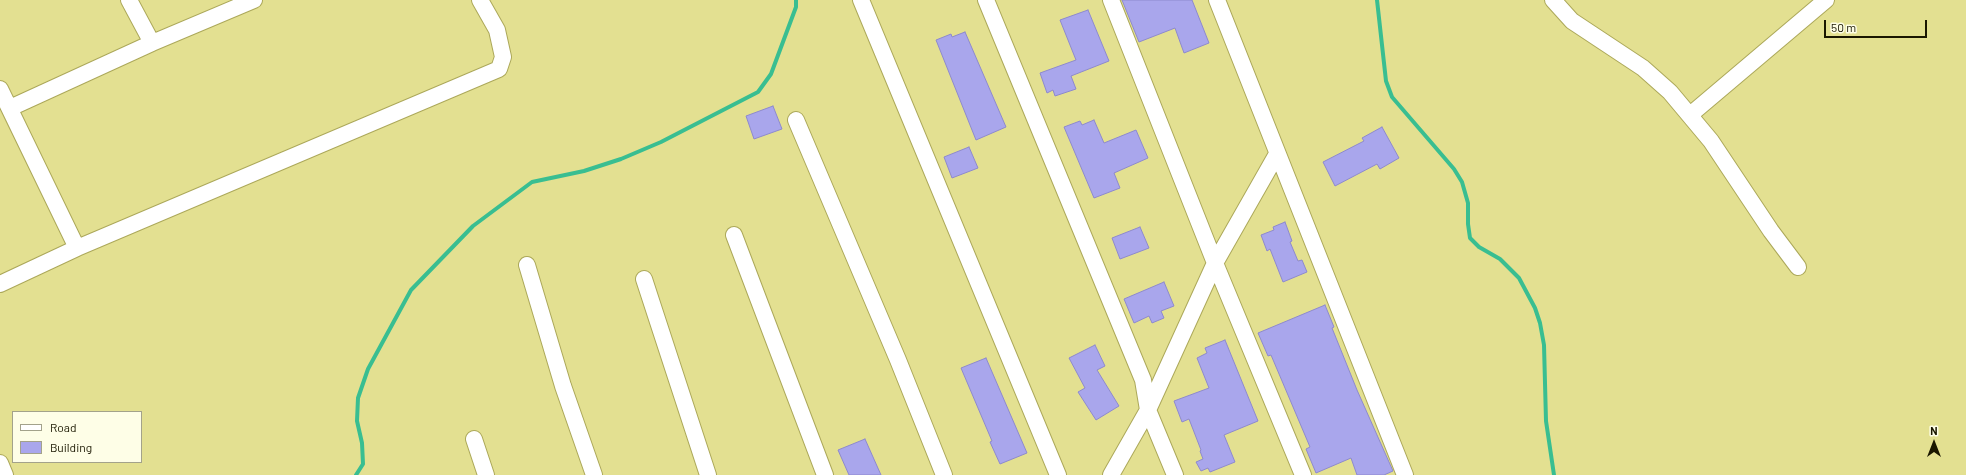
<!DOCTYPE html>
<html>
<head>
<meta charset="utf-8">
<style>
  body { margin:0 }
  #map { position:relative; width:1966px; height:475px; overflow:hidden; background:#e3e091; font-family:Barlow,sans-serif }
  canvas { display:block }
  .legend { position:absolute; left:12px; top:411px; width:130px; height:52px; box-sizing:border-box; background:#fefee7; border:1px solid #a3a28b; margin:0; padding:5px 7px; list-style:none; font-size:12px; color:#1a1700 }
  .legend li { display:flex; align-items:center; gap:8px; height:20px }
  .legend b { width:20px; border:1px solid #a3a28b }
  .north { position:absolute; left:1914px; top:423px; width:40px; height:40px; -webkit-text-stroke:3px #fefee7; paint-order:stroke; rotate:0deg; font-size:11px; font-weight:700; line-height:16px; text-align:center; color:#1a1700 }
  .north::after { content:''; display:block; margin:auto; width:14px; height:18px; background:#1a1700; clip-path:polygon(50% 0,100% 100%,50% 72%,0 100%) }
  .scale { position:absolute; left:1824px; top:20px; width:103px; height:18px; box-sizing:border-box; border:2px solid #1a1700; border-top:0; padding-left:5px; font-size:12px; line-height:14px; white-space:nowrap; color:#1a1700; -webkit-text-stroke:3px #fefee7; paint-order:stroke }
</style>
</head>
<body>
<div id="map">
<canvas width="1966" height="475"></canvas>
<ul class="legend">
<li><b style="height:5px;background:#fff"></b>Road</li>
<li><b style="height:11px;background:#a9a6ec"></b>Building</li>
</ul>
<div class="north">N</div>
<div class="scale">50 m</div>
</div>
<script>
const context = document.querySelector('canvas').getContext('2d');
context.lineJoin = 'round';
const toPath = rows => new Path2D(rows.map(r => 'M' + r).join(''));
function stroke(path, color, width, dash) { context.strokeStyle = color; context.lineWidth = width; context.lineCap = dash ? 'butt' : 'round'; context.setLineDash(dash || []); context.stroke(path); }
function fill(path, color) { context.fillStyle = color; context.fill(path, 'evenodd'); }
stroke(toPath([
  [1377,0,1386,81,1392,97,1454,169,1462,182,1468,203,1468,224,1470,238,1479,247,1500,259,1519,278,1535,308,1540,323,1544,345,1546,421,1554,475],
  [356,475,363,464,362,443,357,421,358,398,368,369,411,290,473,226,532,182,584,171,621,159,661,142,758,92,771,74,796,7,796,0]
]), '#39be91', 4);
const building = toPath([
  [1122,0,1192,0,1209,43,1184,53,1175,28,1139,42,1122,0],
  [1088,10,1109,61,1071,76,1076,89,1055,96,1053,90,1047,93,1040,73,1076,60,1060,20,1088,10],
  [965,32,1006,127,976,140,936,40,951,34,952,37,965,32],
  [773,106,782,129,754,139,746,116,773,106],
  [1094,120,1104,143,1136,130,1148,158,1114,173,1120,188,1094,198,1064,127,1080,121,1082,125,1094,120],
  [1382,127,1399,158,1380,169,1377,164,1335,186,1323,162,1364,141,1362,138,1382,127],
  [969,147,978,168,952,178,944,157,969,147],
  [1285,222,1292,241,1290,242,1298,261,1302,260,1307,272,1283,282,1270,249,1267,251,1261,235,1274,230,1273,227,1285,222],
  [1140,227,1149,248,1120,259,1112,238,1140,227],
  [1164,282,1174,306,1161,311,1164,318,1152,323,1149,316,1134,323,1124,299,1164,282],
  [1325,305,1334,327,1332,328,1357,390,1393,471,1384,475,1357,475,1351,458,1316,473,1306,449,1310,447,1271,355,1268,356,1258,333,1325,305],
  [1225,340,1258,421,1224,435,1235,462,1210,472,1208,468,1201,471,1196,462,1203,459,1200,451,1201,450,1189,419,1182,422,1174,401,1209,388,1197,358,1207,353,1205,348,1225,340],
  [1095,345,1105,366,1097,370,1119,406,1096,420,1078,392,1085,388,1069,358,1095,345],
  [986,358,1027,453,1000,464,990,442,992,441,961,368,986,358],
  [865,439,881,475,849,475,838,450,865,439]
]);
fill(building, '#a9a6ec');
stroke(building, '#8d89cd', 1);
const minor = toPath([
  [129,0,152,43],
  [861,0,1058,475],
  [986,0,1143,380,1148,410,1175,475],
  [1111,0,1215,263,1303,475],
  [1217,0,1405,475],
  [1553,0,1572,21,1643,68,1670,92,1711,141,1771,231,1798,267],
  [0,89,77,248],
  [10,108,152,43,254,0],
  [1690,115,1826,0],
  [796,120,898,360,944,475],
  [734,235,825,475],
  [527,265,563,386,594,475],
  [644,279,708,475],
  [0,284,77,248,499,69,503,57,497,30,480,0],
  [474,439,486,475],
  [0,463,5,475],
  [1111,475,1148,410,1215,263,1277,154]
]);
stroke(minor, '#aca85a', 18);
stroke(minor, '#fff', 16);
</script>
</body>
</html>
